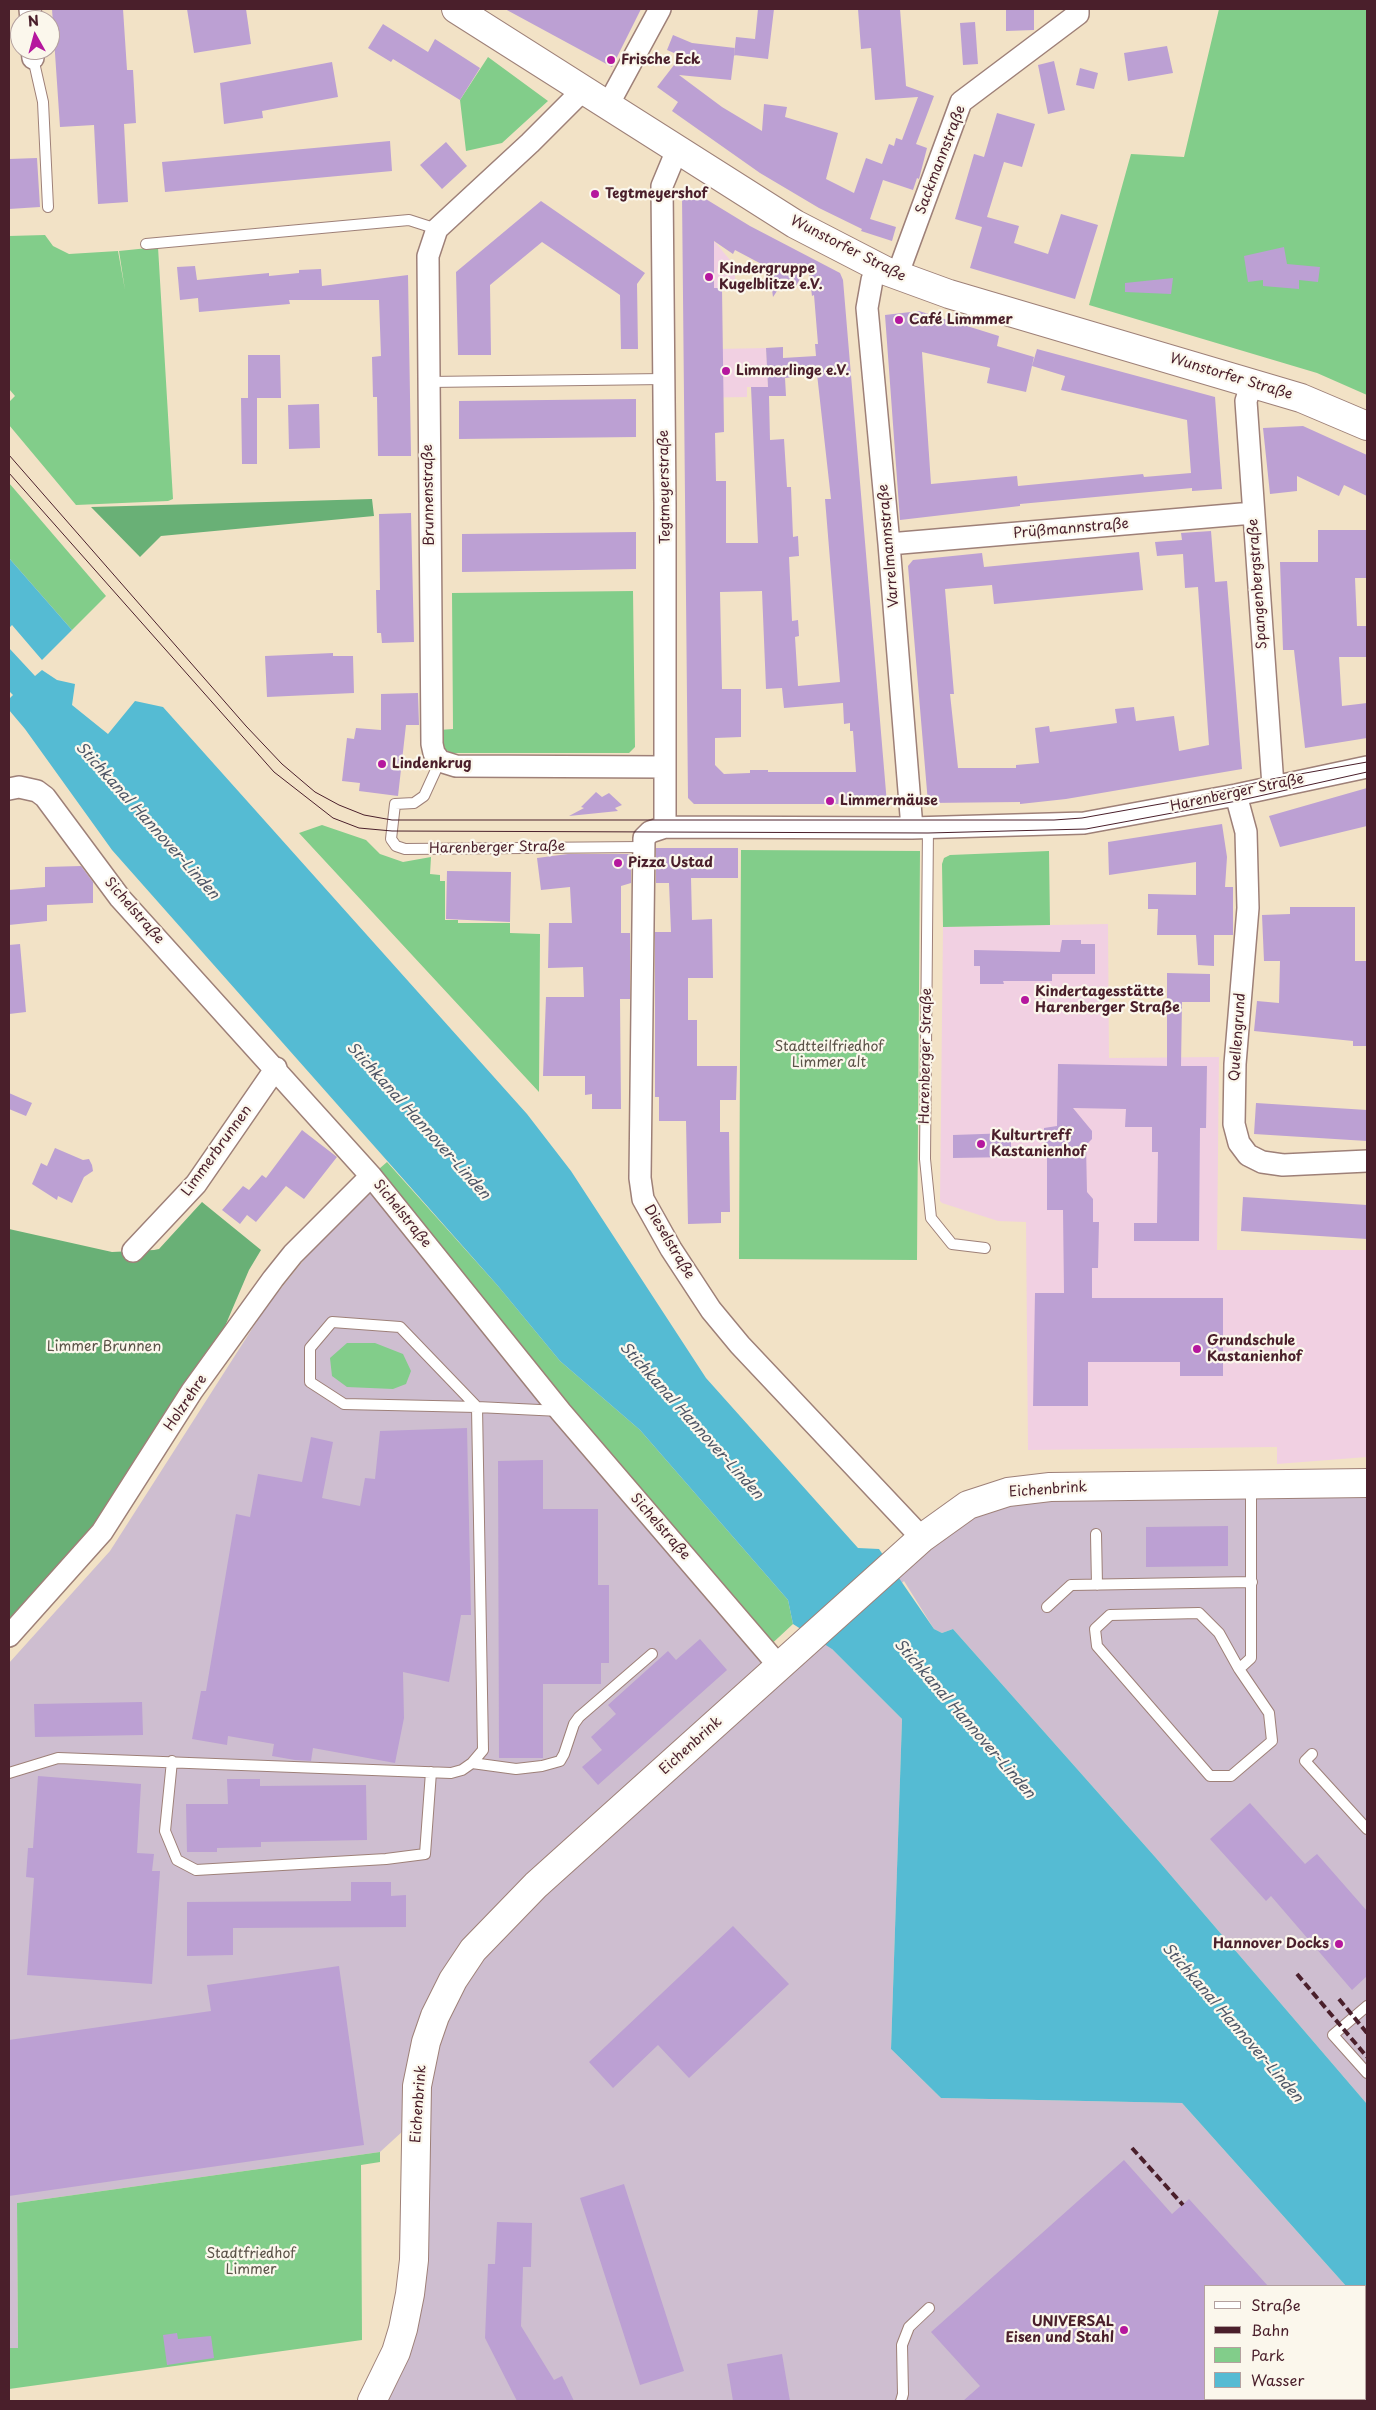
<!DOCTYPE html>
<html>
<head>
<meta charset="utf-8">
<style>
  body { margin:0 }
  #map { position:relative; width:1376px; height:2410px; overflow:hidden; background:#f2e2c6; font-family:"Playpen Sans",sans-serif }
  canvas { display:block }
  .frame { position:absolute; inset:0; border:10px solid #4a1f2b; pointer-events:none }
  .legend { position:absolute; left:1204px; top:2285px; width:162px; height:115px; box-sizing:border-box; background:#fbf7ec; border:1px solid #b4a19f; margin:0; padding:6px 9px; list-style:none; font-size:15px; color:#4a1f2b }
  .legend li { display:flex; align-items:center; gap:10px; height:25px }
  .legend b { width:25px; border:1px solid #b4a19f }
  .north { position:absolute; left:10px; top:10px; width:50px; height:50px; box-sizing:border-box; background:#fbf7ec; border:1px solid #b4a19f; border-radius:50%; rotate:353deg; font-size:14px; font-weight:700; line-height:20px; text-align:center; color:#4a1f2b }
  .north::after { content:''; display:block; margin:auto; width:18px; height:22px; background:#b5179e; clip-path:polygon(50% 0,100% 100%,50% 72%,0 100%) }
</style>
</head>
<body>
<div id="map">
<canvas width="1376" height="2410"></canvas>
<div class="frame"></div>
<ul class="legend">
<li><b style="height:6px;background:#fff"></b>Straße</li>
<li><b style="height:6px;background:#4a1f2b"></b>Bahn</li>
<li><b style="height:14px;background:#82cd8a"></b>Park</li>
<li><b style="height:14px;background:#55bbd3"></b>Wasser</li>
</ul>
<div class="north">N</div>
</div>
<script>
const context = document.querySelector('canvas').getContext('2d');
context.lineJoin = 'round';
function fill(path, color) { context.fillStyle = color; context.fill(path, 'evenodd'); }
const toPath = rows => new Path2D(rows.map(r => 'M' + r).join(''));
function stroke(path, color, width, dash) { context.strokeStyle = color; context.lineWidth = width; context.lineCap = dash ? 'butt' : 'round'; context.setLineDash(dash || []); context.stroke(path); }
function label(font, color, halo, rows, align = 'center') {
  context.font = font + ' "Playpen Sans",sans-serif'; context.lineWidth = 4.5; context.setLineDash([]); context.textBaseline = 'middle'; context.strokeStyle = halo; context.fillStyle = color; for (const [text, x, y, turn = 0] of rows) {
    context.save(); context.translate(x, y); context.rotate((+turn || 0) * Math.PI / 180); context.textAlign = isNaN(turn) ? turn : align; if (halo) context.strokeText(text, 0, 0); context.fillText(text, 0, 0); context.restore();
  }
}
fill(toPath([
  [683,242,715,242,735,266,735,288,727,288,727,291,683,291],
  [766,348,768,387,747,387,747,397,684,398,684,356,717,355,717,349],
  [1108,924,1109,1058,1219,1057,1217,1250,1367,1250,1367,1457,1277,1464,1277,1447,1028,1450,1026,1222,998,1221,942,1203,940,1201,943,927]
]), '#f1d0e2');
fill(toPath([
  [371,1176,779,1666,968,1505,1367,1483,1367,2104,1156,1858,953,1629,942,1633,934,1629,904,1581,832,1649,902,1719,891,2049,941,2098,1182,2103,1346,2286,1205,2286,1205,2399,1365,2399,1365,2307,1367,2309,1367,2401,372,2401,396,2352,415,2120,380,2152,17,2203,18,2348,9,2348,9,1663,110,1551,266,1307]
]), '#cebed0');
fill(toPath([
  [1219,9,1367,9,1367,395,1317,373,1089,305,1131,154,1184,157],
  [488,57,548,101,502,143,466,151,460,100],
  [45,235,53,246,69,254,118,251,125,290,119,251,158,247,173,499,168,501,76,505,9,425,9,402,15,396,9,389,9,236],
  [9,483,106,596,72,630,9,558],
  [633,591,635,747,629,753,452,753,446,750,442,744,439,730,453,729,452,593],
  [322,825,366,840,380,854,403,862,431,857,430,874,440,875,440,881,445,881,445,920,458,920,458,923,510,923,510,933,540,934,539,1092,299,833],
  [741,850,920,851,917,1260,739,1259],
  [1049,851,1050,925,943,927,942,864,944,858,950,855],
  [387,1162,498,1286,560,1361,640,1430,788,1600,793,1624,765,1650,371,1176],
  [347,1343,375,1343,403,1354,411,1371,406,1384,393,1389,347,1387,332,1376,330,1358],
  [380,2152,380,2162,361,2165,362,2340,9,2389,9,2348,18,2348,17,2203]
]), '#82cd8a');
fill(toPath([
  [372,499,374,516,161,536,140,557,91,507],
  [202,1202,261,1250,249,1270,217,1345,104,1521,9,1631,9,1229,112,1252,154,1250,159,1249]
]), '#69b076');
fill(toPath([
  [9,558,72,630,42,660,12,625,9,628],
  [9,648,35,676,42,670,57,680,75,684,72,705,108,734,135,701,163,707,527,1114,571,1171,706,1378,858,1548,879,1549,934,1629,942,1633,953,1629,1156,1858,1367,2104,1367,2309,1365,2307,1365,2286,1346,2286,1182,2103,941,2098,891,2049,902,1719,832,1649,793,1624,788,1600,640,1430,560,1361,498,1286,112,850,25,729,9,710,9,699,13,695,9,691]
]), '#55bbd3');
fill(toPath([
  [52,9,123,9,127,70,133,70,136,123,124,124,128,202,98,204,94,125,60,127],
  [187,9,246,9,251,44,194,53],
  [505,9,641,9,612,67],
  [758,9,774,9,768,59,734,55,736,37,755,39],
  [858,9,900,9,906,86,934,96,916,144,927,148,919,179,917,178,913,190,883,180,870,219,896,227,892,241,861,231,862,229,819,208,760,173,672,111,678,102,657,87,681,56,667,50,673,35,692,43,735,48,731,80,679,75,722,107,762,131,764,104,787,107,785,117,838,133,826,179,854,193,866,158,882,164,889,144,894,146,896,138,902,140,918,97,875,100,871,48,861,49],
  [1006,9,1034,9,1034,30,1006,31],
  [975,22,978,64,963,65,960,23],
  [383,24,428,52,435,39,480,68,460,100,393,59,391,62,368,48],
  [1167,46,1173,73,1128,81,1124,53],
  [1054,61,1065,110,1048,114,1038,65],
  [332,62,338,97,262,111,263,118,224,124,220,83],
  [1080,68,1098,73,1094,89,1076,85],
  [997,113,1035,124,1022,167,1004,162,987,217,1019,226,1014,243,1048,254,1061,214,1098,225,1075,299,970,268,982,227,955,219,974,154,984,157],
  [390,141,392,171,165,192,162,162],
  [446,142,467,166,442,189,420,165],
  [37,158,40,207,9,209,9,159],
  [691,190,750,226,840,273,843,280,887,804,694,804,688,798,682,196],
  [714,241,733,254,735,250,769,268,773,297,781,285,793,291,808,265,812,296,814,295,818,344,815,344,816,356,783,358,783,347,766,348,768,387,751,387,758,543,726,543,726,481,716,481,715,433,724,432,722,288,714,288],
  [817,374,831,499,825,499,840,682,798,686,795,637,799,636,798,620,792,621,789,557,799,556,798,536,793,537,791,487,787,487,784,439,770,440,769,396,786,396,785,378],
  [762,591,766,689,782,688,784,708,843,703,844,724,850,723,850,731,853,731,856,772,768,772,768,770,750,770,750,773,724,774,715,765,715,738,741,737,741,689,722,689,720,592],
  [541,201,645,273,637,284,638,349,621,349,620,295,542,242,490,285,491,355,458,355,456,272],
  [1284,247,1287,264,1320,267,1318,282,1299,280,1299,289,1263,286,1263,280,1248,282,1244,256],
  [195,266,197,280,269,273,269,276,299,273,299,270,321,269,322,286,408,275,411,456,378,456,377,397,373,397,372,357,381,356,379,300,289,300,290,304,199,312,198,298,180,300,177,267],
  [1173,278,1171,294,1125,292,1125,283],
  [919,311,999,336,997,346,1034,357,1026,392,987,383,990,368,922,352,931,484,1017,476,1018,486,1143,474,1144,477,1191,473,1187,420,1061,390,1065,376,1032,366,1037,349,1215,397,1222,489,1192,491,1192,488,1020,504,1020,506,900,520,885,315],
  [248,355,280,355,281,398,248,398],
  [241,398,257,398,257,464,242,464],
  [636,399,636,437,459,439,459,401],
  [319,404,320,448,289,449,288,405],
  [1303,426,1367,455,1367,496,1344,485,1339,496,1297,476,1297,491,1270,494,1263,428],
  [411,513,414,642,382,643,381,633,377,633,376,590,380,590,379,514],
  [1318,530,1367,530,1367,578,1355,578,1357,626,1367,626,1367,657,1339,657,1342,706,1367,703,1367,738,1305,748,1294,650,1283,650,1280,562,1318,562],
  [1211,531,1215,582,1227,581,1242,769,1066,799,1020,804,1020,802,928,803,908,566,913,560,982,553,984,567,1139,552,1143,590,994,604,992,585,945,589,954,694,950,694,958,768,1016,768,1016,765,1039,763,1035,728,1049,726,1050,732,1117,723,1115,709,1134,707,1136,721,1174,716,1179,751,1209,745,1198,587,1185,588,1183,554,1157,556,1155,542,1182,540,1181,533],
  [636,532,636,569,462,572,462,534],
  [333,653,333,656,353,656,354,693,267,697,265,656],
  [418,693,419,725,406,725,398,796,359,791,360,783,342,781,347,738,354,739,356,728,381,730,381,694],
  [1367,788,1367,826,1280,847,1269,816],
  [596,792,602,797,609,793,622,805,615,808,618,811,569,816,584,808,581,807],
  [1222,824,1227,857,1225,887,1233,887,1233,935,1214,935,1214,966,1198,965,1196,935,1157,935,1158,909,1148,909,1148,894,1196,895,1196,862,1109,875,1108,842],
  [656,848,738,848,738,878,691,878,692,920,712,919,713,978,688,978,688,1020,697,1020,697,1066,737,1066,736,1100,720,1100,720,1132,729,1132,730,1212,721,1212,721,1223,688,1224,686,1121,659,1121,659,1097,655,1097,655,932,671,932,669,883,656,883],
  [568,854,631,854,631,883,621,886,621,933,630,933,630,999,620,999,621,1109,592,1109,592,1094,585,1095,585,1076,543,1076,546,997,584,997,583,967,548,968,549,923,572,923,570,887,541,890,537,858],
  [81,866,93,882,93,903,47,905,47,921,9,925,9,890,45,887,45,867],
  [447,871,511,872,510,922,446,919],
  [1290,907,1355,907,1355,961,1367,961,1367,1046,1353,1046,1353,1041,1254,1031,1257,1001,1279,1003,1280,961,1264,961,1262,915,1290,914],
  [1062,940,1081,940,1081,944,1095,944,1095,974,1052,974,1052,981,1003,981,1004,984,980,984,980,966,974,966,974,950,1060,952],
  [20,944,26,1012,9,1014,9,945],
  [1167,973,1210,974,1210,1002,1182,1002,1181,1066,1207,1066,1206,1128,1200,1128,1199,1241,1134,1241,1134,1223,1157,1223,1158,1152,1152,1152,1152,1127,1125,1127,1126,1109,1073,1108,1092,1131,1092,1139,1086,1145,1087,1192,1093,1199,1093,1222,1099,1222,1098,1268,1092,1268,1092,1298,1223,1298,1223,1376,1180,1376,1180,1362,1088,1362,1088,1406,1033,1406,1035,1293,1064,1293,1063,1210,1047,1210,1047,1143,1044,1143,1044,1128,1057,1126,1058,1064,1167,1066],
  [9,1093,32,1103,26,1116,9,1109],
  [1256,1103,1367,1110,1367,1141,1254,1134],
  [302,1130,337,1157,304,1199,286,1186,256,1222,247,1215,240,1224,222,1210,243,1186,249,1190,262,1175,266,1178],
  [1011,1133,1011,1157,953,1158,953,1135],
  [55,1148,83,1160,89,1159,92,1165,93,1171,84,1177,72,1203,58,1196,57,1200,32,1184,41,1163,47,1166],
  [1243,1197,1367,1205,1367,1239,1241,1231],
  [467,1428,471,1615,461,1615,449,1682,403,1672,404,1718,395,1763,313,1748,311,1761,295,1760,272,1756,274,1744,228,1736,227,1745,192,1739,201,1691,206,1691,236,1514,250,1517,258,1474,302,1482,311,1437,333,1442,322,1498,360,1506,365,1478,375,1479,380,1431],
  [543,1460,543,1509,598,1509,598,1585,609,1585,609,1663,601,1663,601,1684,543,1684,543,1758,499,1758,498,1461],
  [1228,1526,1228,1566,1146,1567,1146,1527],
  [700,1639,727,1670,598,1785,582,1767,602,1750,591,1737,616,1714,608,1705,668,1651,676,1660],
  [142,1702,143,1735,35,1737,34,1704],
  [38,1776,141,1784,137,1853,154,1854,152,1871,160,1871,152,1984,27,1975,34,1878,26,1877,28,1848,33,1848],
  [227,1779,260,1779,260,1786,366,1785,367,1840,261,1842,261,1847,217,1848,217,1852,187,1852,186,1804,228,1804],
  [1250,1803,1305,1864,1317,1854,1367,1911,1367,1976,1352,1990,1271,1896,1266,1901,1210,1839],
  [351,1882,391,1882,391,1896,406,1895,406,1927,233,1928,233,1955,187,1956,187,1902,351,1901],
  [733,1926,789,1984,689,2078,658,2045,613,2088,589,2062],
  [339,1966,364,2145,9,2196,9,2040,211,2011,207,1985],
  [1124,2160,1172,2214,1189,2199,1268,2286,1205,2286,1205,2401,963,2401,980,2386,931,2332],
  [624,2184,684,2371,640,2385,580,2198],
  [497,2222,532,2223,531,2267,523,2267,521,2326,554,2380,562,2376,574,2401,517,2401,485,2338,488,2264,495,2264],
  [177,2333,178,2339,211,2336,214,2358,167,2365,163,2335],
  [782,2354,790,2401,733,2401,727,2364]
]), '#bca0d3');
const service = toPath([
  [33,58,43,102,48,207],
  [146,244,409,220,437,229],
  [429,382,664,379],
  [440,761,424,796,414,803,395,804,391,839,396,846,405,849,643,847],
  [928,827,925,1159,931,1218,952,1244,985,1248],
  [1096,1534,1097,1585],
  [1047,1607,1071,1585,1252,1582],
  [1239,1669,1219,1633,1199,1613,1110,1615,1095,1629,1097,1646,1210,1776,1231,1776,1272,1741,1269,1713,1239,1669,1251,1658,1251,1485],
  [1312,1754,1305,1761,1367,1829],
  [172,1761,165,1831,177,1860,196,1870,386,1859,425,1854,431,1772],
  [472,1763,516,1769,542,1766,560,1761,564,1754,574,1724,579,1717,652,1654],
  [9,1773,58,1758,451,1773,462,1770,472,1763,483,1750,477,1407,400,1327,332,1322,310,1348,310,1382,344,1404,477,1407,560,1411],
  [1367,2006,1333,2035,1367,2073],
  [901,2401,903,2394,902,2345,909,2327,929,2308]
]);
const minor = toPath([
  [30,9,31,20],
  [32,50,33,58],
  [584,89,530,143,437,229,428,256,432,744,434,753,440,761,456,766,665,767],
  [608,105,660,9],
  [878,267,872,280,867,308,889,544,912,828],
  [897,276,961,102,1078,14,1078,9],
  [1252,382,1246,401,1273,786],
  [889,544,1253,513],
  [9,789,19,787,37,791,45,797,120,898,371,1176,561,1412,779,1666],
  [1236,795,1246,832,1248,908,1235,1064,1234,1124,1239,1143,1248,1155,1262,1162,1283,1165,1367,1161],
  [665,827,665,505,662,186,677,150],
  [133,1251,196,1184,276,1068],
  [922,1538,740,1345,711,1310,671,1249,643,1199,640,1178,644,838,650,832,665,827,912,828,1084,823,1236,795,1367,767],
  [9,1636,102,1532,192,1391,273,1279,293,1254,371,1176]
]);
const secondary = toPath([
  [372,2401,396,2352,403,2329,410,2294,414,2260,417,2086,426,2042,435,2016,453,1980,473,1950,536,1885,922,1538,968,1505,1008,1492,1050,1487,1367,1483]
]);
const primary = toPath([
  [456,9,795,224,886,271,949,294,1301,398,1367,426]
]);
stroke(service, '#9e8078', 12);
stroke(minor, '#9e8078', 24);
stroke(secondary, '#9e8078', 30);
stroke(primary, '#9e8078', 30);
stroke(service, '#fff', 10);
stroke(minor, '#fff', 21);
stroke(secondary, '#fff', 28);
stroke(primary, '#fff', 28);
stroke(toPath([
  [9,455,246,726,282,764,315,792,339,805,364,815,392,820,1054,820,1082,818,1177,801,1272,779,1367,762],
  [9,473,274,772,333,818,359,828,392,831,928,833,1086,829,1237,801,1367,772]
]), '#4a1f2b', 1);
stroke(toPath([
  [1297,1974,1367,2057],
  [1339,1999,1367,2033],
  [1132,2148,1183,2205],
  [1365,2396,1367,2398]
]), '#4a1f2b', 4, [8, 4]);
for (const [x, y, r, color] of [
  [611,60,5,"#b5179e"],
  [595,194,5,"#b5179e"],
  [709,277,5,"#b5179e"],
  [899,320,5,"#b5179e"],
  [726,371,5,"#b5179e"],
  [382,764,5,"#b5179e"],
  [830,801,5,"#b5179e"],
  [618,863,5,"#b5179e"],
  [1025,1000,5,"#b5179e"],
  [981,1144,5,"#b5179e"],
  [1197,1349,5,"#b5179e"],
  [1339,1944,5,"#b5179e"],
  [1124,2330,5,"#b5179e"]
]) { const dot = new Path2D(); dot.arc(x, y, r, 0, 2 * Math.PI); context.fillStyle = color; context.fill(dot); stroke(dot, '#fbf7ec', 2); }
label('bold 14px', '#4a1f2b', '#fbf7ec', [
  ["Frische Eck",621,60],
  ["Tegtmeyershof",605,194],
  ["Kindergruppe",719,269],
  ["Kugelblitze e.V.",719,285],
  ["Café Limmmer",909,320],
  ["Limmerlinge e.V.",736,371],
  ["Lindenkrug",392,764],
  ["Limmermäuse",840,801],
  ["Pizza Ustad",628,863],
  ["Kindertagesstätte",1035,992],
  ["Harenberger Straße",1035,1008],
  ["Kulturtreff",991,1136],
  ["Kastanienhof",991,1152],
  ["Grundschule",1207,1341],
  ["Kastanienhof",1207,1357],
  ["Hannover Docks",1329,1944,"right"],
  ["UNIVERSAL",1114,2322,"right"],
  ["Eisen und Stahl",1114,2338,"right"]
], 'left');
label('14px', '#4a1f2b', '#fbf7ec', [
  ["Sackmannstraße",941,160,-69],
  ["Wunstorfer Straße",848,249,27],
  ["Wunstorfer Straße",1231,377,17],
  ["Tegtmeyerstraße",665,487,-91],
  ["Brunnenstraße",429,495,-91],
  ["Prüßmannstraße",1071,529,-5],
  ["Varrelmannstraße",889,546,-95],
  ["Spangenbergstraße",1258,584,-94],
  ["Harenberger Straße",1237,793,-12],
  ["Harenberger Straße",497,848,-1],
  ["Sichelstraße",134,911,49],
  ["Quellengrund",1238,1037,-86],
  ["Harenberger Straße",926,1056,-89],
  ["Limmerbrunnen",217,1151,-54],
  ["Sichelstraße",402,1214,51],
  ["Dieselstraße",669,1242,59],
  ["Holzrehre",186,1403,-56],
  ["Eichenbrink",1048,1490,-4],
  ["Sichelstraße",660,1527,49],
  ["Eichenbrink",691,1746,-42],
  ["Eichenbrink",419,2104,-86]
]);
label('14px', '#5b5348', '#fbf7ec', [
  ["Stadtteilfriedhof",829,1047],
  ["Limmer alt",829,1063],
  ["Limmer Brunnen",104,1347],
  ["Stadtfriedhof",251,2254],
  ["Limmer",251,2270]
]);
label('italic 15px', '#4e5666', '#fbf7ec', [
  ["Stichkanal Hannover-Linden",147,821,48],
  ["Stichkanal Hannover-Linden",418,1121,48],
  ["Stichkanal Hannover-Linden",691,1421,48],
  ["Stichkanal Hannover-Linden",964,1719,49],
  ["Stichkanal Hannover-Linden",1232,2023,49]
]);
</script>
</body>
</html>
